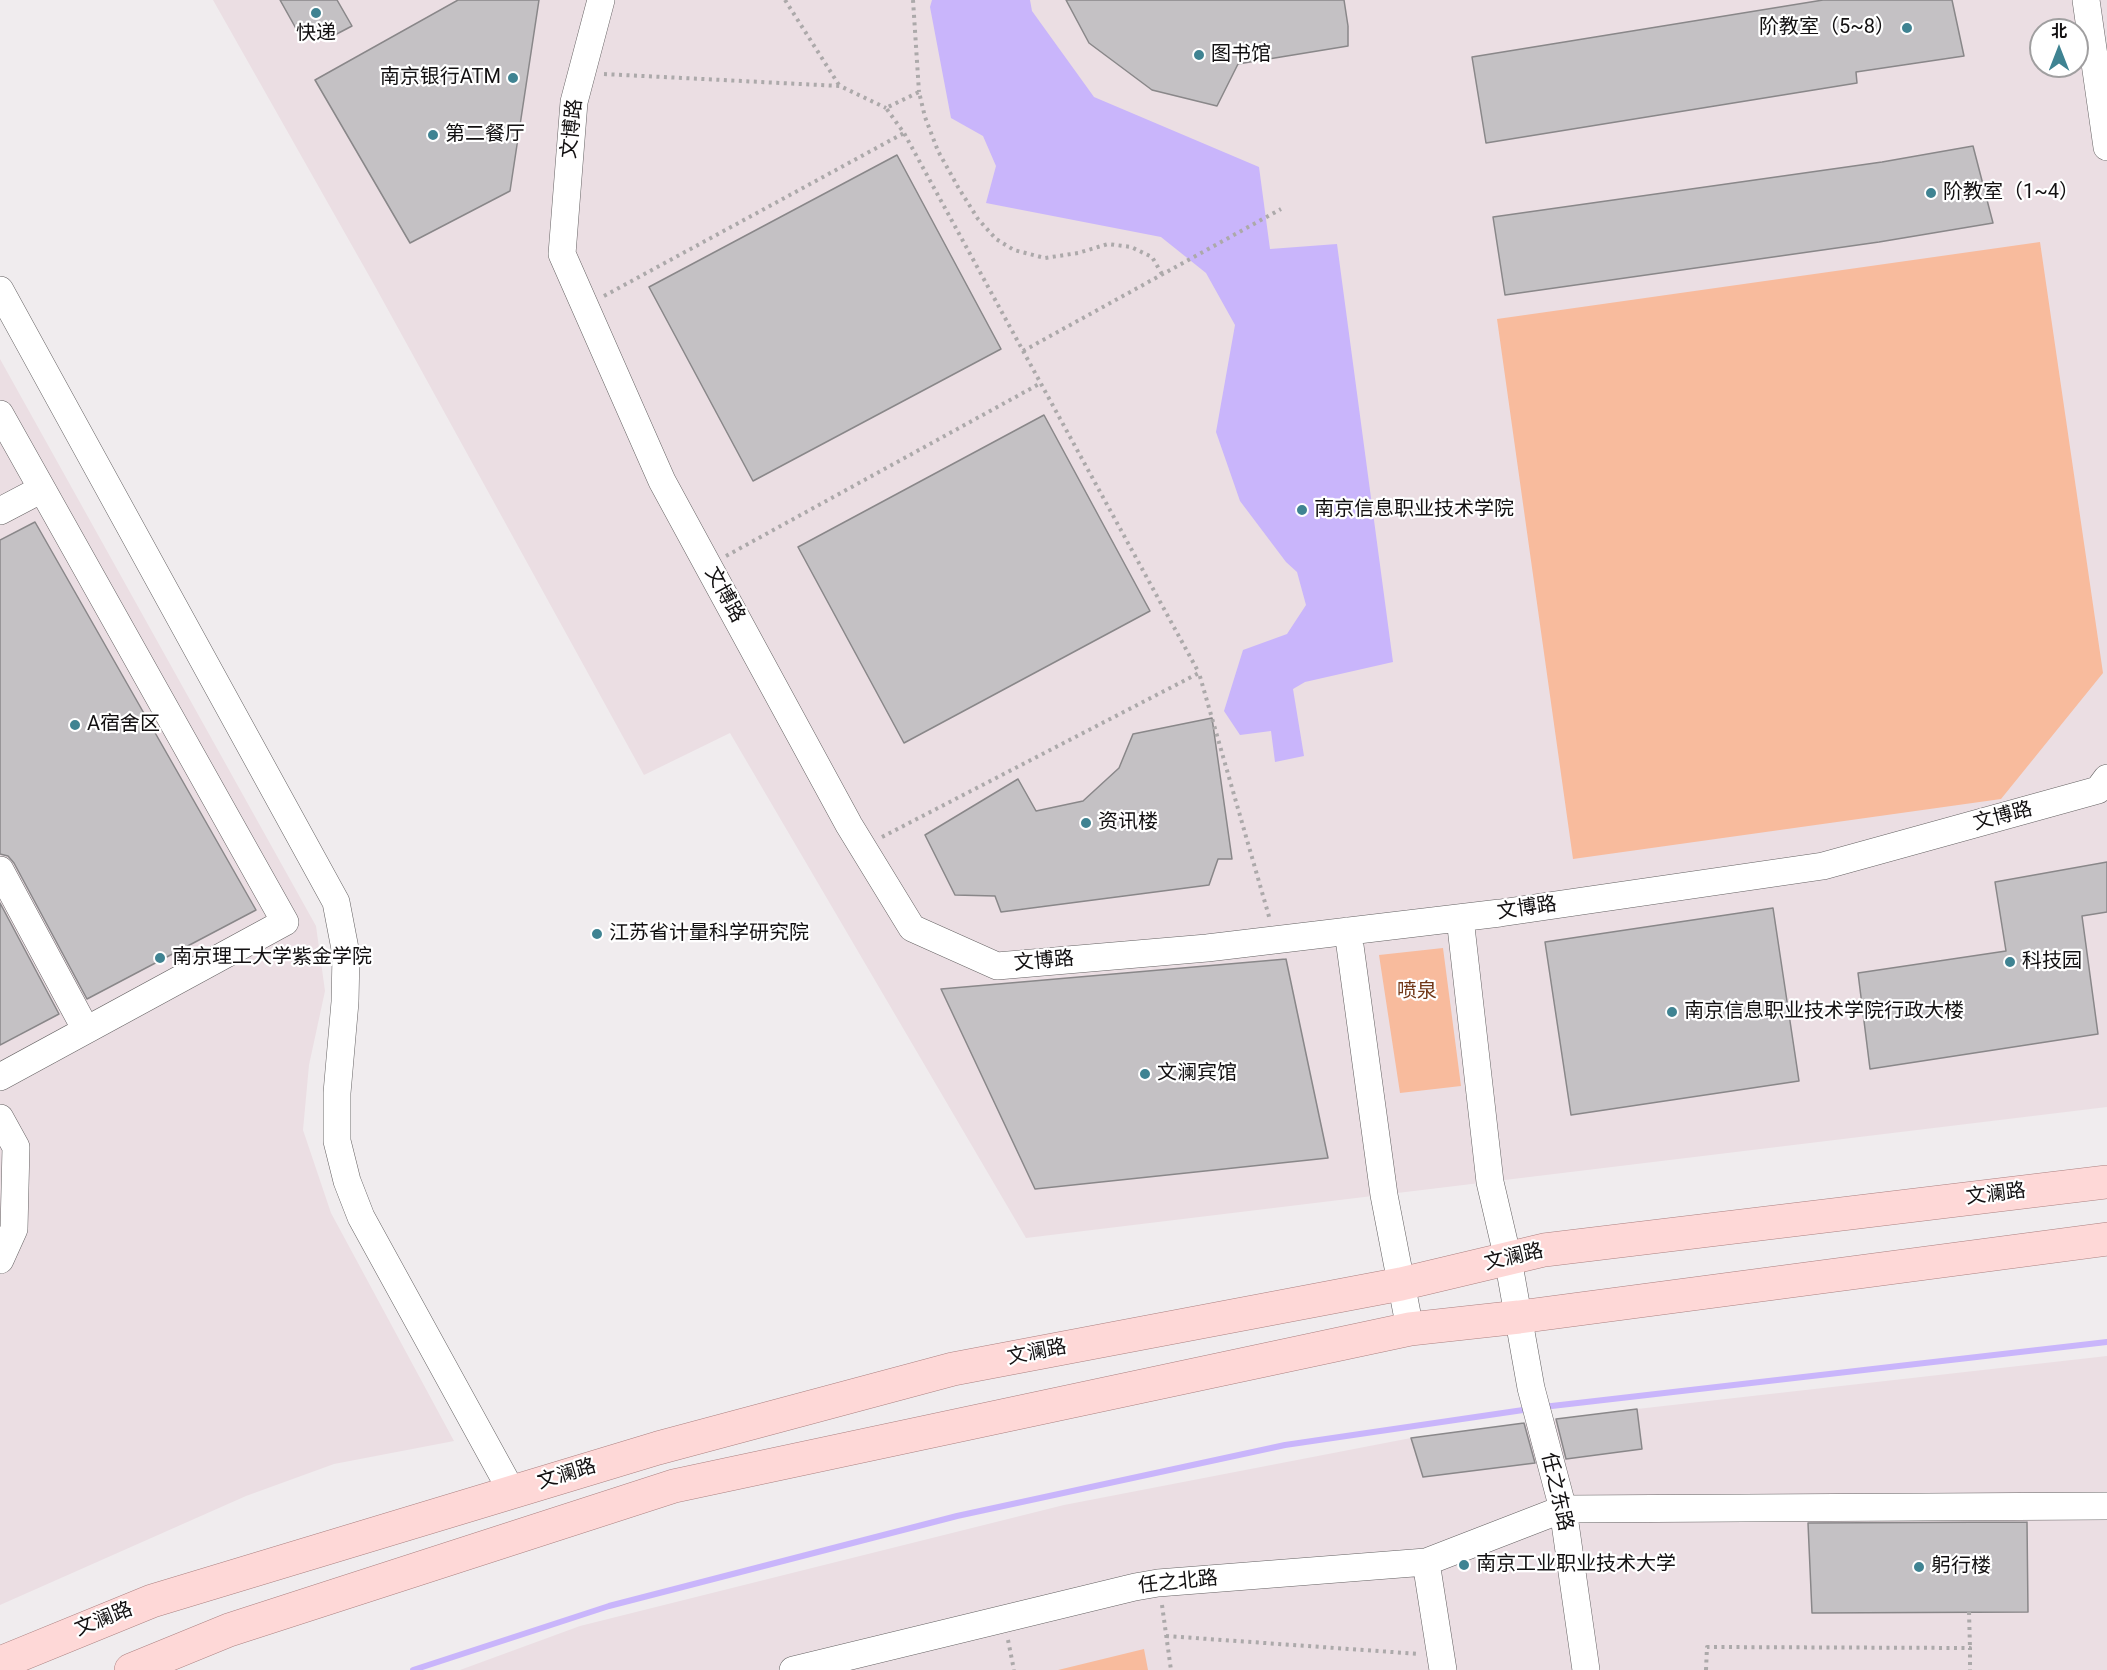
<!DOCTYPE html>
<html>
<head>
<meta charset="utf-8">
<style>
  body { margin:0 }
  #map { position:relative; width:2107px; height:1670px; overflow:hidden; background:#f0ecee; font-family:Roboto,"Noto Sans SC",sans-serif }
  canvas { display:block }
  .north { position:absolute; left:2029px; top:18px; width:60px; height:60px; box-sizing:border-box; background:#fff; border:2px solid #a09fa0; border-radius:50%; rotate:0deg; font-size:16px; font-weight:700; line-height:24px; text-align:center; color:#121011 }
  .north::after { content:''; display:block; margin:auto; width:21px; height:27px; background:#3f8392; clip-path:polygon(50% 0,100% 100%,50% 72%,0 100%) }
</style>
</head>
<body>
<div id="map">
<canvas width="2107" height="1670"></canvas>
<div class="north">北</div>
</div>
<script>
const context = document.querySelector('canvas').getContext('2d');
context.lineJoin = 'round';
function fill(path, color) { context.fillStyle = color; context.fill(path, 'evenodd'); }
const toPath = rows => new Path2D(rows.map(r => 'M' + r).join(''));
function stroke(path, color, width, dash) { context.strokeStyle = color; context.lineWidth = width; context.lineCap = dash ? 'butt' : 'round'; context.setLineDash(dash || []); context.stroke(path); }
function label(font, color, halo, rows, align = 'center') {
  context.font = font + ' Roboto,"Noto Sans SC",sans-serif'; context.lineWidth = 4.5; context.setLineDash([]); context.textBaseline = 'middle'; context.strokeStyle = halo; context.fillStyle = color; for (const [text, x, y, turn = 0] of rows) {
    context.save(); context.translate(x, y); context.rotate((+turn || 0) * Math.PI / 180); context.textAlign = isNaN(turn) ? turn : align; if (halo) context.strokeText(text, 0, 0); context.fillText(text, 0, 0); context.restore();
  }
}
fill(toPath([
  [213,0,2107,0,2107,1107,1026,1238,730,733,644,775,376,288],
  [2041,30,2077,30,2077,66,2041,66],
  [0,359,316,926,325,991,309,1065,303,1130,331,1213,454,1441,334,1464,246,1496,0,1605],
  [2107,1356,2107,1670,460,1670,580,1626,1064,1505,1411,1438,1637,1409]
]), '#ebdee3');
fill(toPath([
  [2040,242,2103,673,2001,799,1573,859,1497,319],
  [1443,948,1461,1086,1400,1093,1379,955],
  [1144,1649,1148,1670,1058,1670]
]), '#f8bb9d');
fill(toPath([
  [932,0,1030,0,1032,11,1094,97,1259,167,1270,249,1337,244,1393,662,1305,682,1293,689,1304,756,1275,762,1271,731,1240,735,1224,711,1243,650,1287,634,1306,605,1297,572,1286,562,1240,501,1216,432,1235,325,1206,273,1161,237,986,203,996,166,983,136,951,118,930,7]
]), '#c9b5fb');
stroke(toPath([
  [1543,1407,2107,1342],
  [413,1670,609,1606,957,1516,1285,1445,1530,1409]
]), '#c9b5fb', 6);
const building = toPath([
  [280,0,337,0,352,26,331,37,326,28,303,41,280,0],
  [458,0,539,0,510,191,410,243,315,80,458,0],
  [1066,0,1344,0,1348,26,1348,46,1238,64,1217,106,1152,90,1089,43,1066,0],
  [1823,0,1952,0,1964,56,1856,72,1857,83,1486,143,1472,57,1823,0],
  [1973,146,1993,223,1879,242,1505,295,1493,217,1882,162,1973,146],
  [897,155,1001,349,753,481,649,287,897,155],
  [1044,415,1150,611,904,743,798,547,1044,415],
  [35,522,256,910,87,999,14,863,8,856,0,854,0,540,35,522],
  [1212,718,1232,859,1218,859,1209,885,1001,912,995,896,955,895,925,835,1018,779,1036,811,1083,801,1119,768,1133,734,1212,718],
  [2107,862,2107,912,2082,916,2098,1034,1870,1069,1858,973,2006,951,1995,882,2107,862],
  [0,903,59,1014,0,1045,0,903],
  [1773,908,1799,1081,1571,1115,1545,942,1773,908],
  [1286,959,1328,1158,1035,1189,941,989,1286,959],
  [1637,1409,1642,1449,1566,1459,1556,1419,1637,1409],
  [1524,1423,1535,1463,1423,1477,1411,1438,1524,1423],
  [2027,1522,2028,1612,1812,1613,1808,1523,2027,1522]
]);
fill(building, '#c4c1c4');
stroke(building, '#898789', 1.5);
const minor = toPath([
  [601,0,574,102,562,254,662,481,849,825,912,928,997,966,1207,948,1500,913,1823,866,2098,790,2107,778],
  [2086,0,2107,147],
  [0,290,336,902,346,954,345,1002,337,1093,337,1141,347,1181,361,1217,512,1492],
  [0,414,285,922,0,1077],
  [0,511,42,489],
  [0,870,86,1030],
  [1460,918,1490,1182,1508,1259,1531,1388,1563,1509,1586,1670],
  [1348,931,1384,1195,1410,1329],
  [0,1118,16,1147,14,1229,0,1260],
  [1426,1562,1443,1670],
  [793,1670,1135,1587,1158,1583,1426,1562,1563,1509,2107,1506]
]);
const major = toPath([
  [0,1663,152,1601,658,1448,953,1369,1401,1284,1544,1250,2107,1182],
  [131,1670,229,1630,674,1486,1410,1329,1519,1317,2107,1239]
]);
stroke(minor, '#656263', 28);
stroke(major, '#ab8181', 34);
stroke(toPath([
  [785,0,839,85],
  [913,0,919,92],
  [604,74,840,86,886,108],
  [1162,274,1152,257,1131,247,1108,244,1078,253,1045,258,1014,250,996,239,978,219,958,187,938,151,925,117,919,92,886,108,904,133,1199,673],
  [604,296,904,133],
  [1023,351,1281,209],
  [726,556,1041,383],
  [882,837,1199,673,1270,920],
  [1162,1605,1171,1670],
  [1969,1612,1970,1648],
  [1166,1636,1420,1654],
  [1008,1640,1014,1670],
  [1706,1670,1707,1647,1970,1648,1970,1670]
]), '#aca9aa', 4, [3, 4.5]);
stroke(minor, '#fff', 27);
stroke(major, '#fed8d7', 33);
for (const [x, y, r, color] of [
  [316,13,6,"#3f8392"],
  [1907,28,6,"#3f8392"],
  [1199,55,6,"#3f8392"],
  [513,78,6,"#3f8392"],
  [433,135,6,"#3f8392"],
  [1931,193,6,"#3f8392"],
  [1302,510,6,"#3f8392"],
  [75,725,6,"#3f8392"],
  [1086,823,6,"#3f8392"],
  [597,934,6,"#3f8392"],
  [160,958,6,"#3f8392"],
  [2010,962,6,"#3f8392"],
  [1672,1012,6,"#3f8392"],
  [1145,1074,6,"#3f8392"],
  [1464,1565,6,"#3f8392"],
  [1919,1567,6,"#3f8392"]
]) { const dot = new Path2D(); dot.arc(x, y, r, 0, 2 * Math.PI); context.fillStyle = color; context.fill(dot); stroke(dot, '#fff', 2); }
label('20px', '#121011', '#fff', [
  ["阶教室（5~8）",1895,28,"right"],
  ["快递",316,34,"center"],
  ["图书馆",1211,55],
  ["南京银行ATM",501,78,"right"],
  ["第二餐厅",445,135],
  ["阶教室（1~4）",1943,193],
  ["南京信息职业技术学院",1314,510],
  ["A宿舍区",87,725],
  ["资讯楼",1098,823],
  ["江苏省计量科学研究院",609,934],
  ["南京理工大学紫金学院",172,958],
  ["科技园",2022,962],
  ["南京信息职业技术学院行政大楼",1684,1012],
  ["文澜宾馆",1157,1074],
  ["南京工业职业技术大学",1476,1565],
  ["躬行楼",1931,1567]
], 'left');
label('20px', '#121011', '#fff', [
  ["文博路",573,129,-84],
  ["文博路",724,595,61],
  ["文博路",2003,817,-15],
  ["文博路",1527,909,-8],
  ["文博路",1044,962,-5],
  ["文澜路",1996,1195,-7],
  ["文澜路",1514,1258,-13],
  ["文澜路",1037,1353,-11],
  ["文澜路",567,1475,-17],
  ["任之东路",1556,1492,77],
  ["任之北路",1178,1583,-6],
  ["文澜路",104,1620,-22]
]);
label('20px', '#713818', '#fff', [
  ["喷泉",1417,992]
]);
</script>
</body>
</html>
